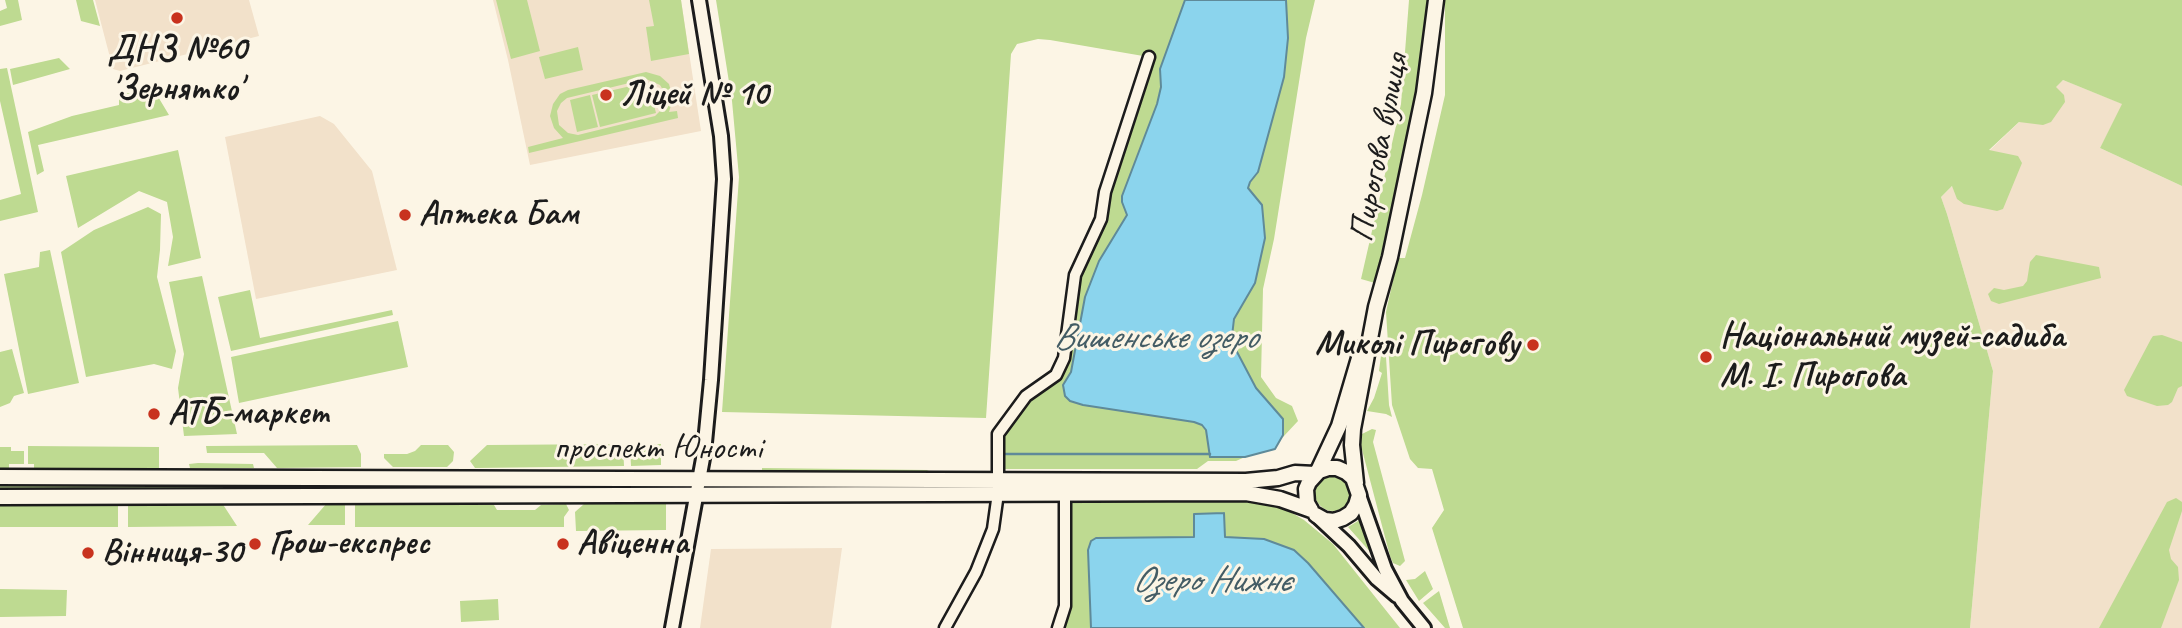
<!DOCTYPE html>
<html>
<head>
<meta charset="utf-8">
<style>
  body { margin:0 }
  canvas { display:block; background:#fcf5e5 }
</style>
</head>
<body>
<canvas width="2182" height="628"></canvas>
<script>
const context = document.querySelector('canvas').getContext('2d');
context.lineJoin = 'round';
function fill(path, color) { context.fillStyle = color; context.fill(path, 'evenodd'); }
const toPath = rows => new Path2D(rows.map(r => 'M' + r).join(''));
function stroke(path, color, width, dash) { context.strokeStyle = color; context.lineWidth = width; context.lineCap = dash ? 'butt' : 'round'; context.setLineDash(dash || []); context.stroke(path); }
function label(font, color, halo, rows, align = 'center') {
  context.font = font + ' Caveat,sans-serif'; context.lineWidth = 6; context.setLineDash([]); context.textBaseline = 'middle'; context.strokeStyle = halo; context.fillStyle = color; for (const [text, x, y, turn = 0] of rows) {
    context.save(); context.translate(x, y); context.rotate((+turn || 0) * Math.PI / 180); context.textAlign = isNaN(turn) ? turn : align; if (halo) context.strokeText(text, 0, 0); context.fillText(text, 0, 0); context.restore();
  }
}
fill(toPath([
  [95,0,249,0,259,36,120,71,113,69],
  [493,0,681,0,701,131,530,165,508,60],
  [2063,80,2123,104,2100,148,2182,186,2182,628,1970,628,1993,371,1947,214,1941,197],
  [320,116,334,124,372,171,397,270,256,299,225,137],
  [842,548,831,628,700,628,711,549]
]), '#f2e1ca');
fill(toPath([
  [5,0,18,0,22,20,0,26,0,11,7,8],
  [76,0,93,0,100,26,81,21],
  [496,0,527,0,540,51,511,59],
  [649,0,681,0,689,54,651,61,646,27,654,26],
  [716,0,1185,0,1160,69,1161,87,1157,104,1122,196,1122,202,1127,215,1123,222,1194,422,1202,425,1206,430,1226,432,1245,457,1236,461,1208,461,1197,469,998,469,998,434,1062,364,1073,285,1093,234,1149,57,1050,40,1038,39,1017,44,1011,54,986,418,722,412,739,177,732,101],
  [1286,0,1315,0,1306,38,1274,239,1263,289,1261,377,1276,398,1292,406,1298,421,1283,437,1283,419,1256,388,1236,350,1232,337,1234,319,1255,283,1265,238,1262,204,1248,188,1250,182,1258,172,1284,77,1288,38],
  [1409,0,1429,0,1417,92,1375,283,1361,279,1401,104],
  [1445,0,2182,0,2182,186,2100,148,2122,104,2063,80,2056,87,2064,95,2065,102,2051,122,2043,125,2019,122,1989,150,2018,156,2022,163,2003,209,1997,211,1964,204,1957,199,1952,186,1941,197,1947,214,1993,371,1970,628,1463,628,1432,528,1444,510,1432,469,1418,468,1410,459,1392,405,1386,312,1398,258,1405,258,1422,195,1445,95],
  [578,47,583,70,545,79,539,57],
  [59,58,70,69,13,85,10,69],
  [7,68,38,212,0,221,0,200,21,194,0,101,0,69],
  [646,72,660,76,669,84,673,99,669,112,677,111,678,118,529,153,528,147,563,138,554,128,550,116,553,104,560,94,568,90],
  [646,79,660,85,666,95,664,107,655,116,578,135,568,133,559,125,557,111,561,103,567,98],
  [648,82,656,113,600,127,592,95],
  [132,93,157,95,169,115,38,145,44,171,37,175,28,132,72,116,119,105,119,94],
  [590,95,598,127,577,132,570,100],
  [178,150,201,258,168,266,173,237,167,202,139,191,78,228,66,176],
  [148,207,161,214,160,250,157,277,176,351,172,369,154,364,86,377,61,252,94,230],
  [50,250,79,383,28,394,4,274,39,267,40,252],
  [2036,255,2099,267,2101,278,1999,304,1991,301,1988,294,1994,288,2004,290,2023,286,2027,281,2030,262],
  [202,276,237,434,184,436,178,388,184,354,169,282],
  [250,290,260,338,392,310,393,315,231,351,218,297],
  [398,321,408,367,239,403,231,357],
  [2162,335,2182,342,2182,386,2178,388,2172,402,2168,405,2157,406,2127,396,2124,390,2151,339,2153,336],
  [1383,340,1385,341,1389,405,1392,417,1386,414,1367,411,1374,398,1382,373,1379,371],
  [12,349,24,393,14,396,10,403,0,407,0,352],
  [1372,429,1376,430,1373,442,1405,561,1400,566,1393,563,1390,556,1360,442,1362,434],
  [623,444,624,466,475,468,470,461,487,445],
  [633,444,661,444,661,465,631,466,630,447],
  [357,445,361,454,361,467,277,468,264,453,207,453,206,446],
  [421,445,448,445,454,452,453,461,447,467,393,467,384,458,384,454,407,454,415,451],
  [28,446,159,447,159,468,34,468,34,464,28,464],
  [0,447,11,447,11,451,24,451,24,464,9,464,9,468,0,468],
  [198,463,253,464,254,468,190,468,189,464],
  [762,468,929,470,906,480,762,479],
  '1315 493a18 18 0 1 1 36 0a18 18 0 1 1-36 0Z',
  [661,483,661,488,455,489,455,484],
  [266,484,266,489,0,490,0,485],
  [446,484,446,489,275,490,275,485],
  [2176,498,2182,502,2182,511,2169,550,2171,559,2178,567,2179,580,2161,628,2099,628,2167,502],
  [1065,501,1239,501,1270,503,1282,507,1304,520,1333,544,1400,628,1364,628,1308,563,1264,539,1225,537,1223,513,1194,514,1195,537,1096,538,1092,541,1088,550,1091,628,1058,628,1064,614],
  [222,503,237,526,128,527,128,505],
  [327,503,345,503,345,525,308,525],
  [666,503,666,530,576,531,575,512,584,504],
  [355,504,494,505,497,510,535,510,541,505,566,504,569,510,564,517,564,527,355,527],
  [118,505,118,527,0,527,0,506],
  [1361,517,1372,554,1348,527,1358,521],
  [1425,571,1433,589,1419,601,1406,580,1415,579],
  [0,589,67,590,66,616,0,617],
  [1439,591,1450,628,1445,628,1423,603],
  [498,599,499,620,461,622,460,601]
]), '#beda91');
const water = toPath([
  [1185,0,1286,0,1288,38,1284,77,1258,172,1250,182,1248,188,1262,205,1265,238,1255,283,1234,319,1232,336,1236,350,1256,388,1283,419,1283,435,1275,449,1245,457,1210,457,1206,430,1202,425,1194,422,1083,405,1070,401,1065,396,1063,385,1071,372,1085,297,1099,261,1127,215,1122,202,1122,196,1157,104,1161,87,1160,69,1185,0],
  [1224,513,1225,537,1264,539,1294,550,1308,563,1364,628,1091,628,1088,550,1091,541,1096,538,1194,537,1194,514,1224,513]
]);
fill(water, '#8bd4ed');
stroke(water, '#5f8a99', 2);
stroke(toPath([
  [1004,454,1210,454]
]), '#5f8a99', 2.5);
const minor = toPath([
  [945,628,976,572,993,529,998,493,998,434,1026,396,1056,375,1064,358,1075,275,1101,219,1105,192,1149,57],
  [1058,628,1065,606,1065,493]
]);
const tertiary = toPath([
  [1359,495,1385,569,1402,601,1424,628],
  [1318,517,1349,546,1377,579,1397,596],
  [672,628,704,453,711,380,724,179,721,136,699,0]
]);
const secondary = toPath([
  [1317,473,1339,426,1362,348],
  [0,477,1246,481,1278,478,1295,473,1315,474],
  [1356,483,1352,445,1353,429,1376,307,1390,257,1424,93,1436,0],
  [0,497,1246,493,1280,499,1311,510],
  [1311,510,1307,503,1306,489,1309,482,1319,471,1328,468,1337,468,1346,472,1353,478,1359,495,1356,505,1351,513,1343,518,1334,521,1325,520,1316,515]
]);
stroke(minor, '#1c1c1c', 15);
stroke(tertiary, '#1c1c1c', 18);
stroke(secondary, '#1c1c1c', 19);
stroke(minor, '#fcf5e5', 10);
stroke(tertiary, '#fcf5e5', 12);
stroke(secondary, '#fcf5e5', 14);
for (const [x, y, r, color] of [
  [177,18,7,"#c8321e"],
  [606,95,7,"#c8321e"],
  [405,215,7,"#c8321e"],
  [1533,345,7,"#c8321e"],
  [1706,357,7,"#c8321e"],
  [154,414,7,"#c8321e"],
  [255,544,7,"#c8321e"],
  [563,544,7,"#c8321e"],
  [88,553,7,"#c8321e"]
]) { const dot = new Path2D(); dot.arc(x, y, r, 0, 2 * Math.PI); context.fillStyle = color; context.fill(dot); stroke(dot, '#fcf5e5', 2.5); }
label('bold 35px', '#1c1c1c', '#fcf5e5', [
  ["ДНЗ №60",177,50,"center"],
  ["'Зернятко'",177,90,"center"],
  ["Ліцей № 10",620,95],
  ["Аптека Бам",419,215],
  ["Національний музей-садиба",1720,337],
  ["М. І. Пирогова",1720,377],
  ["Миколі Пирогову",1519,345,"right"],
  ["АТБ-маркет",168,414],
  ["Грош-експрес",269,544],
  ["Авіценна",577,544],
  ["Вінниця-30",102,553]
], 'left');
label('35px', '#1c1c1c', '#fcf5e5', [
  ["Пирогова вулиця",1380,148,-79],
  ["проспект Юності",658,449]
]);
label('italic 37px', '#435c65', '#fcf5e5', [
  ["Вишенське озеро",1155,338],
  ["Озеро Нижнє",1211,581]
]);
</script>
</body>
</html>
